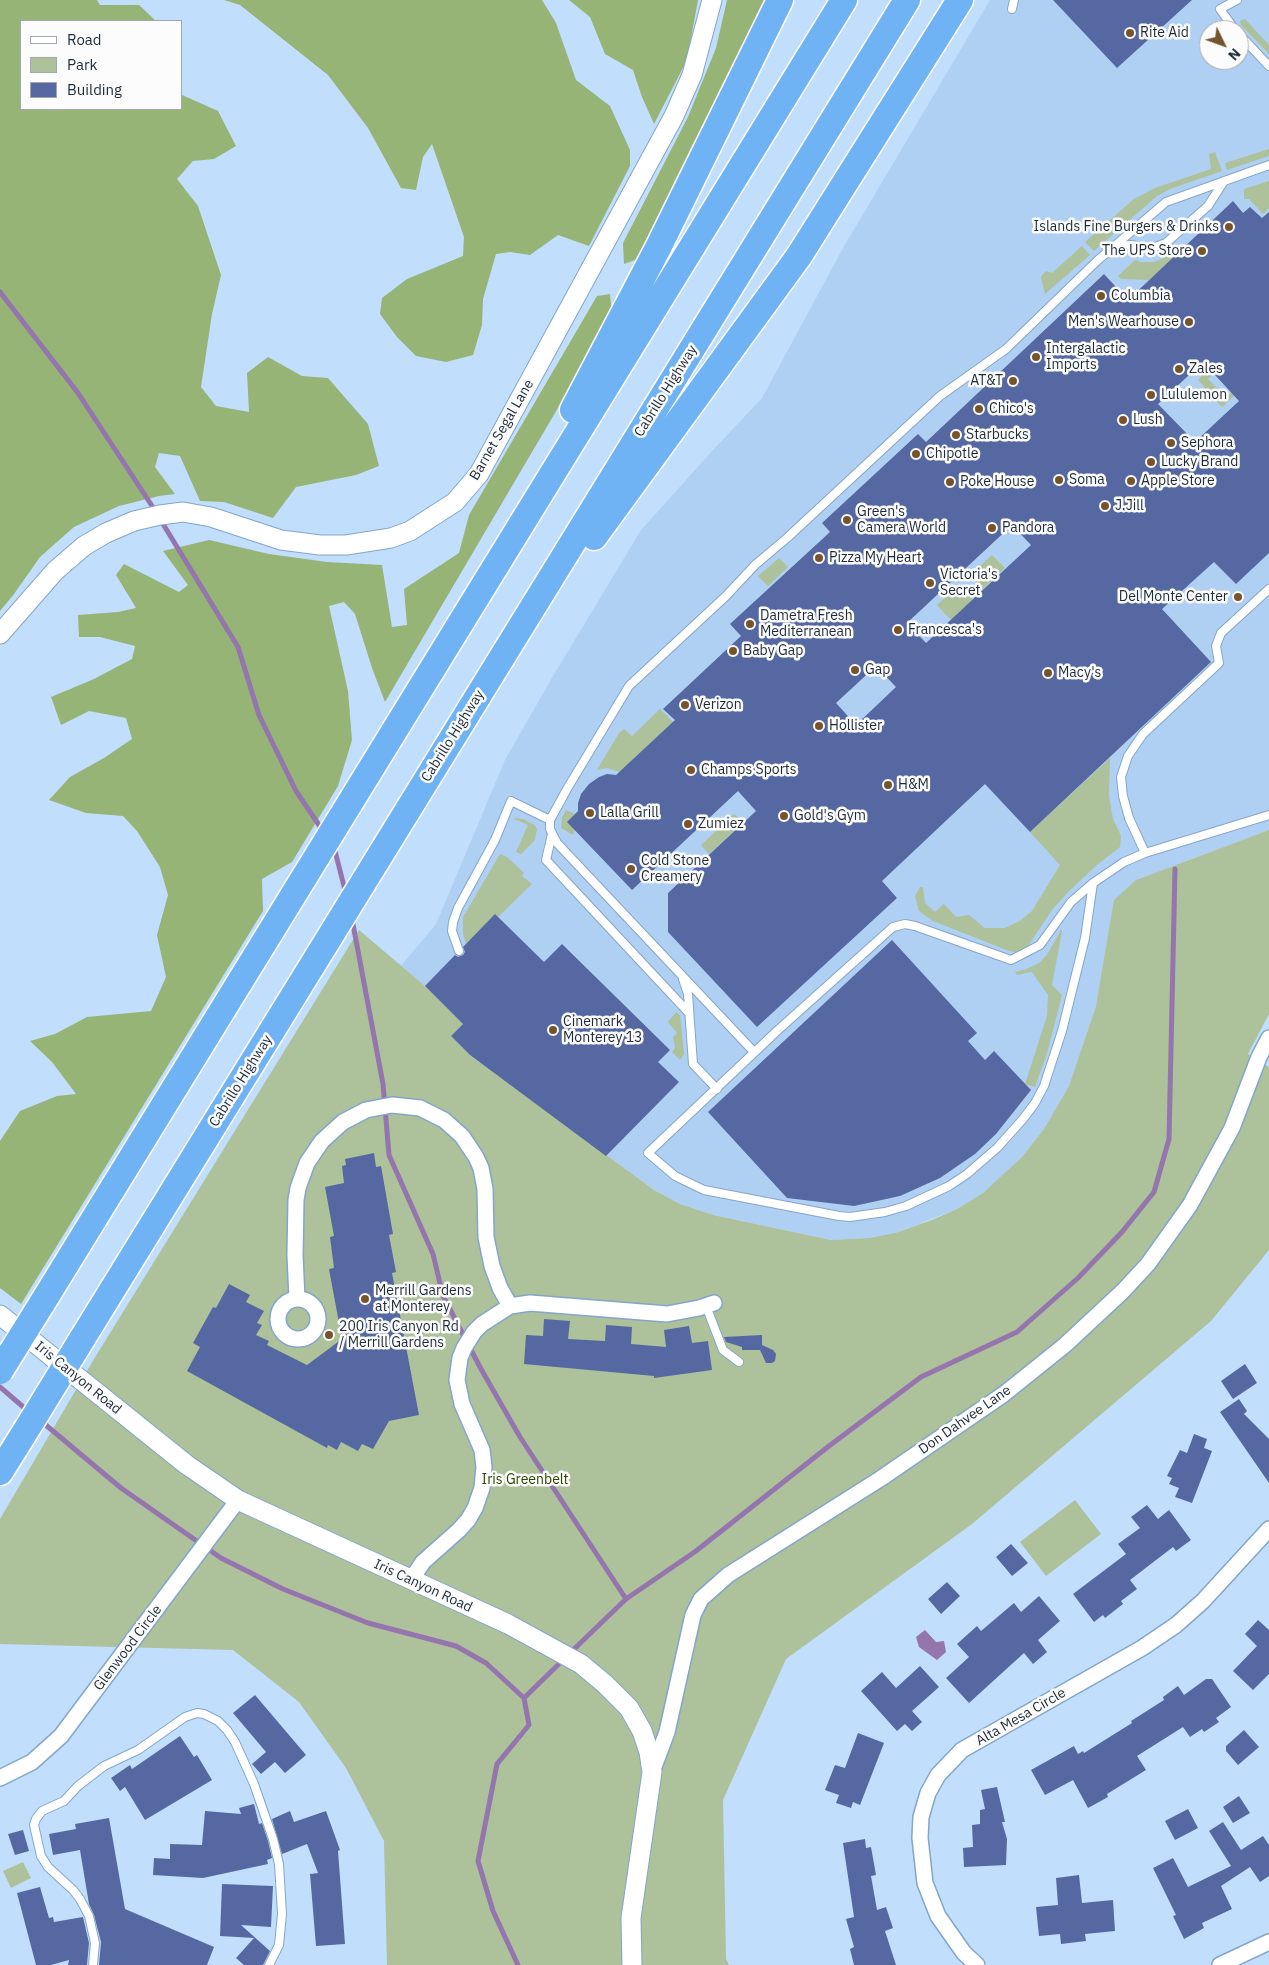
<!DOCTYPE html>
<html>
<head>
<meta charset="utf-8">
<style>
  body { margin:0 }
  #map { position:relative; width:1269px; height:1965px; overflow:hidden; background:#c1defd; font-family:"IBM Plex Sans",sans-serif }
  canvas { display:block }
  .legend { position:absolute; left:20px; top:20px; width:162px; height:90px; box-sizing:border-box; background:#fcfcfc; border:1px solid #a3a8ae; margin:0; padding:6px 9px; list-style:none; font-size:15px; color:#1d2b39 }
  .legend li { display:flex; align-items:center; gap:10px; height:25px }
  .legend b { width:25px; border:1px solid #a3a8ae }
  .north { position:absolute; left:1199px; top:20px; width:50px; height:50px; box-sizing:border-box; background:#fcfcfc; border:1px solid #a3a8ae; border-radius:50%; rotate:132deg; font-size:14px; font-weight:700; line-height:20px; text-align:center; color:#1d2b39 }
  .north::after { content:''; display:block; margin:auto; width:18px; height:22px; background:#75542b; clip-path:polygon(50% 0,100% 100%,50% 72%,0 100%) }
</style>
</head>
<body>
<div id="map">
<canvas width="1269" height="1965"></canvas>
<ul class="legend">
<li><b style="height:6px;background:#fff"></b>Road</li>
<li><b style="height:14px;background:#adc19a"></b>Park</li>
<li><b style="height:14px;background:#5668a1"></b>Building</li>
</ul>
<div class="north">N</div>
</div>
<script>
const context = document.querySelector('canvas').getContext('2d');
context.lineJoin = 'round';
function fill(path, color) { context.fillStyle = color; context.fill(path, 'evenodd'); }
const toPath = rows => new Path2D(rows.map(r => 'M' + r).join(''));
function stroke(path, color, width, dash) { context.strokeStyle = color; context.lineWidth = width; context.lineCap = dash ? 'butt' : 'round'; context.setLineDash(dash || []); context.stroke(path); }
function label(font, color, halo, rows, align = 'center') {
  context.font = font + ' "IBM Plex Sans",sans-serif'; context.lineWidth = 5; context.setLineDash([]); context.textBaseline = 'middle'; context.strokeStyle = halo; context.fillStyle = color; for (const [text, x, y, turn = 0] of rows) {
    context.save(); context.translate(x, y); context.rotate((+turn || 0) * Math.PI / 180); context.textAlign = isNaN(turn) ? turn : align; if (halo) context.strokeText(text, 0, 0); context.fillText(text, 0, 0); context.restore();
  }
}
fill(toPath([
  [990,0,1269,0,1269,830,1136,880,1106,957,1096,1006,1069,1086,1044,1129,1022,1157,995,1183,983,1193,957,1209,895,1233,869,1238,831,1240,713,1215,680,1204,654,1190,470,1055,451,1036,462,1024,425,986,401,966,436,924,505,760,553,676,626,555,641,530,713,450,762,398,843,248],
  [1209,30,1239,30,1239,60,1209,60]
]), '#b0d0f3');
fill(toPath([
  [1245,19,1269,45,1269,54,1241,25,1240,21],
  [1269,149,1269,156,1227,170,1225,163],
  [1215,152,1222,171,1170,189,1157,196,1094,251,1085,242,1134,199,1155,188,1211,169,1209,154],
  [1269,181,1269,208,1263,214,1249,199,1244,199,1244,189],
  [1082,246,1090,255,1045,294,1041,277,1046,271,1052,273],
  [1171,255,1173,258,1149,280,1121,279,1118,276,1135,260,1141,262,1154,262],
  [1208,369,1213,374,1208,379,1226,397,1244,380,1261,371,1222,407,1198,380],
  [992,555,1005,568,983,589,970,575],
  [779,558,788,567,768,586,758,576],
  [960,584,973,599,951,620,937,605],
  [660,709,673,722,620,772,607,768,597,770,619,733,624,729,632,736],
  [1110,758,1109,796,1113,819,1121,836,1120,847,1098,864,1068,892,1052,910,1026,949,1015,952,1009,951,933,921,919,911,915,896,920,887,923,887,925,903,935,912,944,904,956,917,969,915,985,928,1005,928,1020,921,1032,911,1060,865,1030,832],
  [566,810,575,814,568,822,575,829,573,835,561,828,562,817],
  [734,814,744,822,709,854,701,845],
  [516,818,523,819,535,825,537,829,535,840,521,854,516,852,528,825,514,819],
  [1269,830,1269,1014,1248,1054,1269,1067,1269,1250,1211,1321,972,1524,786,1659,723,1800,726,1959,729,1965,387,1965,384,1841,346,1768,299,1702,233,1650,0,1644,0,1519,94,1359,359,930,425,986,463,1024,451,1036,470,1055,654,1190,680,1204,713,1215,831,1240,869,1238,895,1233,932,1220,957,1209,983,1193,1022,1157,1044,1129,1069,1086,1096,1006,1114,900,1136,880],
  [500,854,507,857,524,873,522,876,532,884,498,917,466,944,463,934,463,917],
  [1061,930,1062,931,1052,985,1062,995,1047,1053,1035,1087,1025,1084,1047,1016,1048,995,1032,972,1017,975,1015,972,1027,969,1039,963,1047,955],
  [676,1012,680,1015,684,1054,680,1060,672,1052,675,1048,673,1037,677,1033,668,1022],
  [1075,1500,1101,1534,1046,1576,1020,1542],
  [23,1862,31,1878,11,1888,3,1871]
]), '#adc19a');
fill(toPath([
  [0,0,97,0,100,5,139,5,156,21,21,21,21,109,181,109,181,92,182,95,218,111,236,146,214,159,193,161,177,179,198,206,221,275,212,314,201,387,216,406,249,412,247,373,268,357,302,376,328,378,368,424,379,466,356,475,296,487,273,518,224,502,200,501,180,456,159,453,155,467,175,494,159,496,119,506,74,527,40,557,14,594,0,611],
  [224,0,542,0,556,23,576,80,610,106,630,150,630,166,589,246,558,235,530,255,510,252,496,254,483,299,482,325,473,355,446,362,416,356,397,337,380,314,382,298,407,279,463,256,464,237,432,144,423,157,416,190,401,188,368,128,328,75,240,5],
  [569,0,698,0,687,60,654,124,642,97,633,70,605,54,590,17],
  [727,0,764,0,731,75,638,259,624,264,623,243,688,117,716,48],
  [610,294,612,316,385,702,372,668,355,614,344,602,329,606,348,691,352,740,338,786,292,862,262,879,263,911,21,1304,0,1288,0,1141,20,1111,57,1096,76,1094,52,1062,30,1041,55,1034,87,1017,151,1011,166,977,157,935,168,895,160,867,137,831,123,816,86,813,49,800,70,777,104,758,132,739,126,718,89,711,61,725,51,697,94,679,132,659,135,646,100,637,79,637,78,615,118,612,136,608,116,575,124,564,179,592,188,585,163,551,209,540,269,554,327,562,382,565,392,627,407,625,404,589,459,553,469,515,597,296]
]), '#96b476');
fill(toPath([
  [925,1630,936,1642,944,1641,946,1652,937,1660,919,1647,916,1637]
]), '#9575ae');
stroke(toPath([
  [0,292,78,393,156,512],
  [160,519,238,647,259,715,296,791,323,831],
  [334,847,346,894],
  [352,919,383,1084,389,1155,433,1254,443,1296,481,1369,520,1437,626,1599],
  [0,1387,28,1411],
  [41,1421,121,1488,221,1558,283,1589,368,1623,456,1646,486,1663,524,1698,529,1725,497,1764,478,1861,493,1911,518,1965],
  [570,1653,626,1599,696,1551,829,1446,921,1377,1017,1332,1078,1278,1122,1232,1154,1192,1169,1139,1175,869],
  [524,1698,564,1659]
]), '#9575ae', 5);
fill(toPath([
  [1053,0,1192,0,1117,68],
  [1233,201,1243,213,1250,207,1262,218,1269,212,1269,553,1236,584,1214,562,1162,609,1211,662,1030,832,985,784,882,881,897,898,757,1027,668,932,668,893,756,811,738,791,632,890,567,822,578,811,578,803,581,794,589,784,599,777,607,774,616,775,675,720,663,709,741,636,730,624,830,532,822,523,918,434,926,442,1104,274,1128,300],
  [1203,362,1239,401,1195,442,1158,404],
  [1012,525,1031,545,926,643,907,623],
  [876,666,896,687,856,725,836,703],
  [495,914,544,962,562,944,670,1050,658,1062,679,1082,606,1156,470,1055,451,1036,463,1024,425,986,455,955,458,957,463,955,465,952,463,947],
  [892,940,977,1033,968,1041,985,1060,994,1051,1031,1090,996,1134,975,1154,940,1178,900,1196,854,1206,787,1198,708,1112],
  [374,1153,376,1167,381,1166,393,1234,389,1235,396,1272,392,1273,419,1415,389,1421,373,1449,362,1444,358,1451,341,1442,337,1450,328,1445,327,1448,187,1371,200,1347,193,1343,213,1307,216,1308,229,1284,250,1295,246,1302,264,1311,257,1323,262,1325,256,1335,269,1341,267,1345,307,1365,342,1339,329,1269,334,1268,330,1237,334,1236,325,1187,344,1183,342,1166,346,1165,345,1159],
  [544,1319,570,1321,568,1339,605,1341,606,1325,632,1327,631,1344,666,1347,664,1330,689,1326,692,1343,708,1341,712,1370,654,1378,654,1376,524,1364,526,1335,543,1336],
  [762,1335,762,1345,773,1350,776,1354,775,1361,772,1363,766,1363,760,1350,742,1350,742,1347,726,1342,724,1337],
  [1245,1364,1257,1383,1233,1399,1221,1381],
  [1239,1399,1247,1411,1244,1414,1269,1439,1269,1483,1220,1412],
  [1194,1434,1207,1439,1204,1448,1212,1451,1192,1503,1175,1497,1179,1488,1169,1484,1172,1478,1167,1476,1180,1450,1187,1453],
  [1147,1505,1158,1519,1169,1510,1191,1540,1176,1551,1173,1547,1130,1580,1137,1589,1121,1601,1123,1604,1105,1618,1103,1615,1094,1622,1073,1594,1126,1554,1118,1544,1140,1528,1131,1517],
  [1011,1544,1028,1563,1012,1576,996,1557],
  [947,1582,960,1596,941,1614,928,1599],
  [1039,1596,1060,1621,1038,1640,1047,1652,1033,1664,1024,1653,969,1703,946,1678,969,1657,957,1644,977,1626,981,1631,1014,1603,1021,1612],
  [1258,1620,1269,1630,1269,1674,1253,1690,1233,1671,1257,1646,1245,1634],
  [920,1666,939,1687,912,1711,922,1722,912,1731,905,1724,897,1731,861,1691,882,1672,896,1688],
  [1206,1679,1212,1679,1231,1707,1216,1718,1219,1722,1204,1732,1202,1729,1190,1737,1183,1727,1137,1756,1146,1770,1107,1794,1108,1797,1088,1808,1073,1780,1045,1795,1031,1770,1074,1746,1078,1754,1083,1751,1084,1753,1132,1723,1131,1721,1164,1700,1163,1697,1178,1686,1184,1695],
  [255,1695,306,1755,285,1773,275,1762,261,1774,252,1764,266,1752,233,1713],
  [1244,1730,1259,1747,1238,1765,1226,1751,1226,1746],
  [858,1733,884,1743,860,1805,853,1802,851,1808,836,1803,839,1795,825,1790,835,1765,845,1768],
  [180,1736,194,1757,197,1755,212,1780,145,1820,125,1787,120,1791,111,1778,130,1765,132,1769],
  [997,1787,1005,1822,1002,1822,1007,1839,1006,1865,964,1867,963,1848,973,1847,972,1825,980,1824,980,1810,985,1809,981,1790],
  [1239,1796,1250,1813,1233,1823,1223,1807],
  [254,1804,259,1824,262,1823,268,1841,272,1858,267,1860,268,1864,203,1878,153,1875,154,1858,170,1859,170,1844,202,1845,205,1811,241,1814,239,1808],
  [1188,1809,1198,1828,1175,1840,1165,1821],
  [290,1811,294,1822,326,1811,340,1850,338,1851,345,1944,316,1946,310,1874,318,1873,307,1844,282,1854,272,1819],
  [109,1818,125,1909,214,1947,207,1965,99,1965,101,1942,94,1915,89,1904,80,1850,53,1855,49,1834,76,1829,75,1824],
  [1223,1822,1241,1850,1263,1836,1269,1845,1269,1876,1260,1882,1250,1867,1221,1886,1232,1909,1202,1923,1204,1928,1184,1939,1173,1916,1176,1915,1153,1868,1173,1858,1188,1887,1231,1866,1209,1831],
  [23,1830,29,1851,15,1855,8,1834],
  [865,1839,866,1848,871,1847,876,1875,871,1876,877,1910,886,1907,893,1928,885,1931,896,1965,854,1965,850,1949,854,1947,846,1919,854,1917,843,1843],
  [1079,1875,1082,1903,1113,1900,1115,1931,1085,1934,1086,1941,1061,1944,1060,1934,1039,1936,1036,1907,1058,1905,1056,1878],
  [222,1884,273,1886,271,1927,241,1925,270,1951,263,1965,244,1965,236,1958,254,1938,220,1936],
  [40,1887,49,1918,53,1917,54,1922,83,1917,89,1943,87,1965,68,1965,69,1960,51,1965,36,1965,17,1893]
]), '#5668a1');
const service = toPath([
  [1012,9,1014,0],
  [1235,30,1220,9,1237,0],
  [1239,34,1269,66],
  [1114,246,1132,245,1150,249,1166,243,1208,206,1224,181],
  [552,834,546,860,689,1013],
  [1145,853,1129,818,1123,796,1121,777,1128,756,1143,734,1219,663,1216,646,1221,633,1269,589],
  [1093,883,1071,902,1040,945,1011,960,915,926,905,924,893,927,778,1030,648,1153,675,1176,704,1190,839,1216,850,1217,885,1212,906,1206,949,1186,967,1174,997,1148,1023,1119,1035,1103,1044,1086,1062,1031,1085,938,1093,883,1124,862,1145,853,1269,815],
  [459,951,452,931,453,922,458,908,495,840,511,801,550,820],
  [683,979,688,994,693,1064,717,1089],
  [754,1052,557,843,550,829,550,820,567,789,629,686,726,596,755,565,787,538,940,396,1006,349,1098,260,1166,202,1269,165],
  [706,1306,723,1350,739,1362],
  [93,1965,95,1943,89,1916,80,1899,73,1890,48,1867,41,1856,34,1825,36,1819,42,1811,64,1801,78,1786,104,1766,138,1750,185,1717,197,1713,204,1714,218,1721,227,1730,235,1742,254,1784,273,1839,279,1864,282,1914,279,1945,269,1965]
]);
const minor = toPath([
  '278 1319a20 20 0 1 1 40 0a20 20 0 1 1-40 0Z',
  [297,1299,295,1255,296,1200,298,1188,307,1163,322,1141,343,1122,366,1110,392,1105,420,1108,444,1120,462,1136,476,1157,481,1168,485,1189,486,1237,492,1266,500,1288,510,1306],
  [411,1580,423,1562,459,1530,468,1520,475,1508,482,1488,484,1467,482,1450,462,1404,457,1380,460,1358,464,1348,474,1332,482,1324,510,1306,530,1303,667,1314,699,1308,714,1303],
  [652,1772,667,1732,693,1615,701,1599,728,1575,880,1479,1004,1394,1065,1345,1123,1291,1148,1264,1190,1205,1232,1128,1259,1057,1269,1038],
  [0,1778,32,1762,61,1736,238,1500],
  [977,1965,964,1953,938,1916,925,1883,920,1838,921,1817,928,1793,938,1775,962,1750,1142,1648,1176,1625,1203,1601,1269,1529],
  [1220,1965,1269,1942]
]);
const tertiary = toPath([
  [0,634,55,571,84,546,106,533,134,521,160,515,183,512,211,517,281,540,320,545,346,545,391,538,410,531,455,502,479,474,674,116,692,75,712,0],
  [0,1315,187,1465,238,1500,508,1624,581,1664,605,1684,629,1708,642,1731,649,1752,652,1772,631,1918,632,1965]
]);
const motorway = toPath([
  [573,410,659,246,780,0],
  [594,537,799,256,960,0],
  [41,1305,844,0],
  [82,1339,907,0],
  [0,1472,33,1419]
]);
stroke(service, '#83a6ca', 10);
stroke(minor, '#83a6ca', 18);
stroke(tertiary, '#83a6ca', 21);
stroke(motorway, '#fff', 29);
stroke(service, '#fff', 8);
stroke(minor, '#fff', 15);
stroke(tertiary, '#fff', 19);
stroke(motorway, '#70b3f5', 26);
const motorwayBridge = toPath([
  [0,1371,41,1305],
  [33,1419,82,1339]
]);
stroke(motorwayBridge, '#fff', 29, []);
stroke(motorwayBridge, '#70b3f5', 26);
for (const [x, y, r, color] of [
  [1130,33,5,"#75542b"],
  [1229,227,5,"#75542b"],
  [1202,251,5,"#75542b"],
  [1101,296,5,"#75542b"],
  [1189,322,5,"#75542b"],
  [1036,357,5,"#75542b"],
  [1179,369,5,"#75542b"],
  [1013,381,5,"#75542b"],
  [1151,395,5,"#75542b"],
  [979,409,5,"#75542b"],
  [1123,420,5,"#75542b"],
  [956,435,5,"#75542b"],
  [1171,443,5,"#75542b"],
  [916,454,5,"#75542b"],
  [1151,462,5,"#75542b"],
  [1059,480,5,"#75542b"],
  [1131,481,5,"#75542b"],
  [950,482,5,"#75542b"],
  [1105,506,5,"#75542b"],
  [847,520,5,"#75542b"],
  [992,528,5,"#75542b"],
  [819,558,5,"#75542b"],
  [930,583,5,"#75542b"],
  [1238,597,5,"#75542b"],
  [750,624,5,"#75542b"],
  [898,630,5,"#75542b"],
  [733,651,5,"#75542b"],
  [855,670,5,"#75542b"],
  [1048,673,5,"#75542b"],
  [685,705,5,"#75542b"],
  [819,726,5,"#75542b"],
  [691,770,5,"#75542b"],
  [888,785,5,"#75542b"],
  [590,813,5,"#75542b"],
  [784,816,5,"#75542b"],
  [688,824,5,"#75542b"],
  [631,869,5,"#75542b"],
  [553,1030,5,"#75542b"],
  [365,1299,5,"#75542b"],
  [329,1335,5,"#75542b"]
]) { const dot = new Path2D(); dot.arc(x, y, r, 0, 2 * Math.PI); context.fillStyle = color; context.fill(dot); stroke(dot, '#fcfcfc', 2); }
label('14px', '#1d2b39', '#fcfcfc', [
  ["Rite Aid",1140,33],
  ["Islands Fine Burgers & Drinks",1219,227,"right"],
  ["The UPS Store",1192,251,"right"],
  ["Columbia",1111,296],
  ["Men's Wearhouse",1179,322,"right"],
  ["Intergalactic",1046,349],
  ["Imports",1046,365],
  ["Zales",1189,369],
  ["AT&T",1003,381,"right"],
  ["Lululemon",1161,395],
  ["Chico's",989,409],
  ["Lush",1133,420],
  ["Starbucks",966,435],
  ["Sephora",1181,443],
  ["Chipotle",926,454],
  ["Lucky Brand",1161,462],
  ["Soma",1069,480],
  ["Apple Store",1141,481],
  ["Poke House",960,482],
  ["J.Jill",1115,506],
  ["Green's",857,512],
  ["Camera World",857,528],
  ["Pandora",1002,528],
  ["Pizza My Heart",829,558],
  ["Victoria's",940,575],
  ["Secret",940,591],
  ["Del Monte Center",1228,597,"right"],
  ["Dametra Fresh",760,616],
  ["Mediterranean",760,632],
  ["Francesca's",908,630],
  ["Baby Gap",743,651],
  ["Gap",865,670],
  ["Macy's",1058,673],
  ["Verizon",695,705],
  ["Hollister",829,726],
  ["Champs Sports",701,770],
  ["H&M",898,785],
  ["Lalla Grill",600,813],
  ["Gold's Gym",794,816],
  ["Zumiez",698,824],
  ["Cold Stone",641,861],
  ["Creamery",641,877],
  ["Cinemark",563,1022],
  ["Monterey 13",563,1038],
  ["Merrill Gardens",375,1291],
  ["at Monterey",375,1307],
  ["200 Iris Canyon Rd",339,1327],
  ["/ Merrill Gardens",339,1343]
], 'left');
label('14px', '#1d2b39', '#fcfcfc', [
  ["Cabrillo Highway",666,391,-58],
  ["Barnet Segal Lane",502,430,-60],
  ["Cabrillo Highway",453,736,-58],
  ["Cabrillo Highway",241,1081,-58],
  ["Iris Canyon Road",78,1378,39],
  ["Don Dahvee Lane",965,1420,-35],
  ["Iris Canyon Road",423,1586,25],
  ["Glenwood Circle",128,1648,-53],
  ["Alta Mesa Circle",1021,1717,-30]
]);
label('14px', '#2c4600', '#fcfcfc', [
  ["Iris Greenbelt",525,1480]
]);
</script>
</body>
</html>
